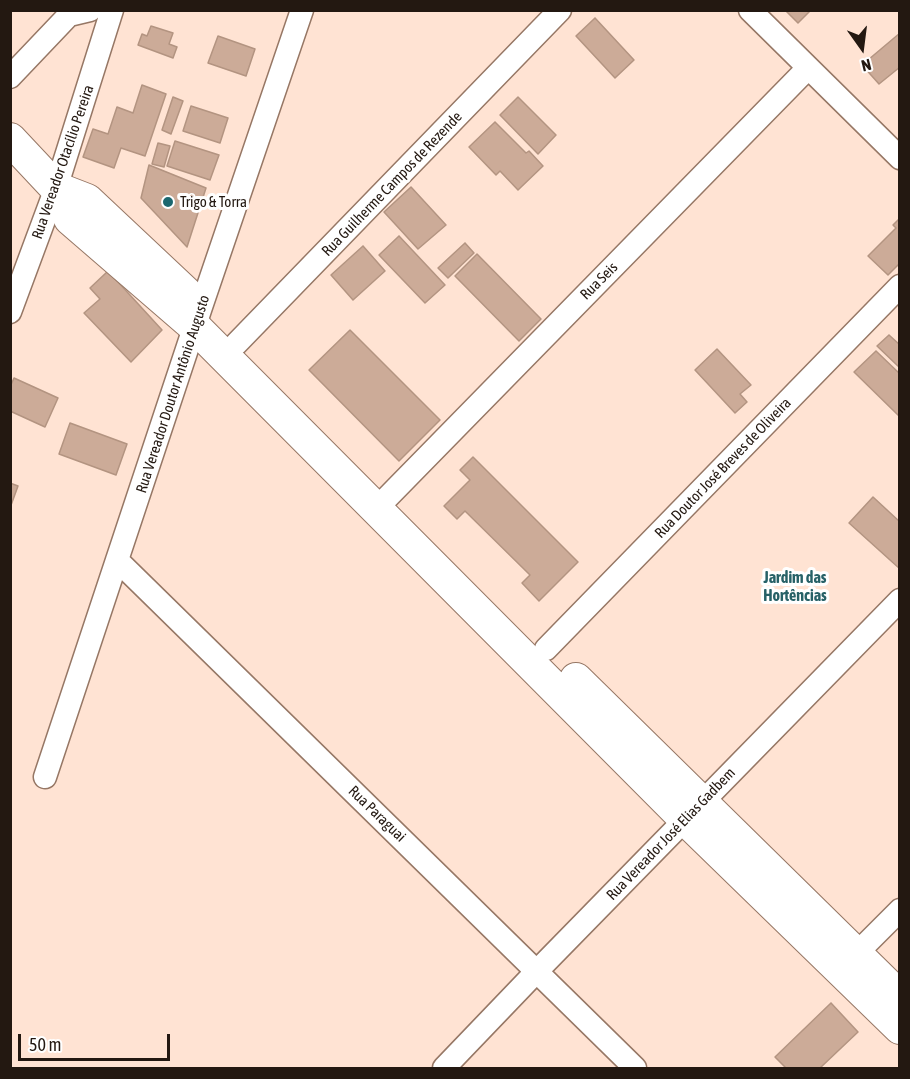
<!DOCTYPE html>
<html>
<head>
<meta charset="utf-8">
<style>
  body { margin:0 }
  #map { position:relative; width:910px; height:1079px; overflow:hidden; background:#ffe3d3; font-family:"Asap Condensed",sans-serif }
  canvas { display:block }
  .frame { position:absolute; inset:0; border:12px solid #231811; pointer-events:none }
  .north { position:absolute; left:832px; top:18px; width:60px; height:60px; -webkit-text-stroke:4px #fff; paint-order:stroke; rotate:166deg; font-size:16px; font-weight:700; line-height:24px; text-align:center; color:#231811 }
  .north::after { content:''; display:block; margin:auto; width:21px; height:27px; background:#231811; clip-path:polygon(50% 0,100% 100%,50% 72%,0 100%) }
  .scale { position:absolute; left:18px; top:1034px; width:152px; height:27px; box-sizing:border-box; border:3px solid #231811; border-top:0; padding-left:8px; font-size:18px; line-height:21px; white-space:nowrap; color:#231811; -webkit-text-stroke:4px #fff; paint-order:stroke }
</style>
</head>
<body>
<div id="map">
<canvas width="910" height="1079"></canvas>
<div class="frame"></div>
<div class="north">N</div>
<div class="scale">50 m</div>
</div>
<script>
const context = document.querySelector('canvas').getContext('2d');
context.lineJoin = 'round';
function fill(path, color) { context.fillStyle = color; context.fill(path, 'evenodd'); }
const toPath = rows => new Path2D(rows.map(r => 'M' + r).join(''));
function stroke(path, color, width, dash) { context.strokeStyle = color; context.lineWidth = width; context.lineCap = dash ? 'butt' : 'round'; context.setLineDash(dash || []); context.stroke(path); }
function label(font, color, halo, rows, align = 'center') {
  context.font = font + ' "Asap Condensed",sans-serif'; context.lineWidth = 6; context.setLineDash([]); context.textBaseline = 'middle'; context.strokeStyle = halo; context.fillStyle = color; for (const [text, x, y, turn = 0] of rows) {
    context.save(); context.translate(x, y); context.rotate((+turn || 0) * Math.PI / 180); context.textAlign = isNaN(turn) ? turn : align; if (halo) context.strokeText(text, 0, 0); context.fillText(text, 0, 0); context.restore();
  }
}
const building = toPath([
  [785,10,811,10,798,23,785,10],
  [595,18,634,60,615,78,576,36,595,18],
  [151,26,173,33,169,44,177,47,173,58,138,45,142,34,147,36,151,26],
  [900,33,900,67,879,84,862,65,900,33],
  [218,36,255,49,246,76,208,63,218,36],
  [142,85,166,94,145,156,121,148,114,168,83,157,93,129,108,134,117,107,133,113,142,85],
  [173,97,183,101,171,134,162,130,173,97],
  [518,97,556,135,538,154,500,115,518,97],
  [191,106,228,118,220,143,183,131,191,106],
  [495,122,526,153,529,151,543,166,518,190,500,171,496,175,469,147,495,122],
  [175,141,219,155,210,180,167,166,175,141],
  [158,143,170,146,164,167,152,164,158,143],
  [149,165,206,188,187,247,141,198,149,165],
  [411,187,446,225,418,249,384,212,411,187],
  [900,218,900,263,888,275,868,256,896,228,893,225,900,218],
  [399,236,445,285,425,303,379,255,399,236],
  [465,243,474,253,448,278,438,268,465,243],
  [363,246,385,271,353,300,331,275,363,246],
  [477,254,541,319,519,341,455,276,477,254],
  [108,271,162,330,131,362,84,313,100,299,90,288,108,271],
  [350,330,440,420,399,461,309,370,350,330],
  [889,335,900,345,900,368,877,346,889,335],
  [717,349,751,385,740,394,747,402,735,413,695,370,717,349],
  [876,351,900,374,900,417,854,372,876,351],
  [14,378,58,398,45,427,10,411,10,387,14,378],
  [70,423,127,444,116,475,59,454,70,423],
  [473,457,578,562,539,601,522,583,530,575,465,511,457,519,444,506,470,480,460,470,473,457],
  [10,483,18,486,10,508,10,483],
  [873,497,900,522,900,569,849,523,873,497],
  [831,1003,858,1032,820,1068,786,1068,775,1057,831,1003]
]);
fill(building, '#ccab98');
stroke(building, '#b39481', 1.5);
const street = toPath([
  [750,10,900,158],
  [10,77,69,15,90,10],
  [10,312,56,188,112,10],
  [223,356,236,344,560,10],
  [376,509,808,68],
  [117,560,635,1068],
  [546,649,900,286],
  [45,777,201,307,302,10],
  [845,965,900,910],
  [444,1068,537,971,900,600]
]);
const secondary = toPath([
  [10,139,56,188,70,219,195,327,685,819,900,1028],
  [56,188,87,200,186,293],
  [576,679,900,997]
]);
stroke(street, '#967765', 25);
stroke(secondary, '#967765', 34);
stroke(street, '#fff', 22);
stroke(secondary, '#fff', 32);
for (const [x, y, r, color] of [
  [168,202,6,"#1b676f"]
]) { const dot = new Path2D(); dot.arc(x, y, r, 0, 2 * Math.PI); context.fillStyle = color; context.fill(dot); stroke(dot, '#fff', 2); }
label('15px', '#231811', '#fff', [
  ["Rua Vereador Otacílio Pereira",63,162,-71],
  ["Rua Guilherme Campos de Rezende",392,184,-46],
  ["Rua Seis",599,281,-45],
  ["Rua Vereador Doutor Antônio Augusto",173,394,-72],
  ["Rua Doutor José Breves de Oliveira",723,468,-46],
  ["Rua Paraguai",377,814,44],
  ["Rua Vereador José Elias Gadbem",671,834,-46]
]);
label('15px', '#231811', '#fff', [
  ["Trigo & Torra",180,202]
], 'left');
label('bold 16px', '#276167', '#fff', [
  ["Jardim das",795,578],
  ["Hortências",795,596]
]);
</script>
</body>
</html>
